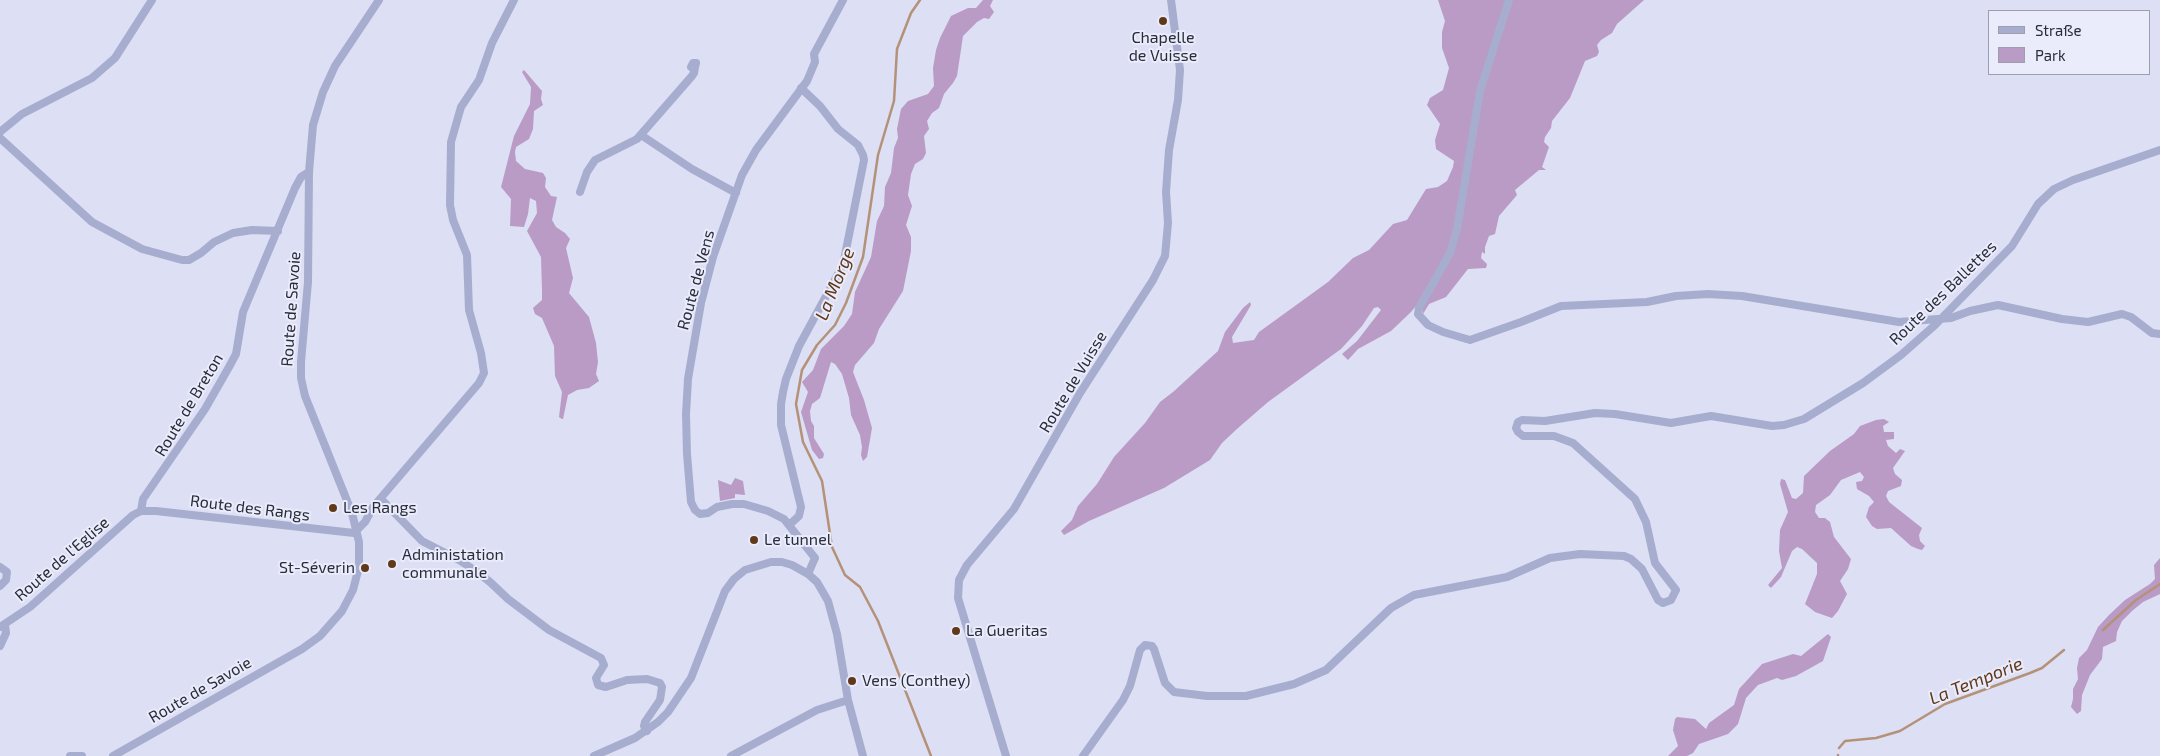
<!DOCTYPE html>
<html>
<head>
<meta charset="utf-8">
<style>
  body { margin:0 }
  #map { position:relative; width:2160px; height:756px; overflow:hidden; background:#dddff4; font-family:"Exo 2",sans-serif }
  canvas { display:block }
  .legend { position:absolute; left:1988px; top:10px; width:162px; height:65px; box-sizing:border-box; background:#eaebfb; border:1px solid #9c9fae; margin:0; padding:6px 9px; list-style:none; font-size:15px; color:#282d3a }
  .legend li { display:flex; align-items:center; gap:10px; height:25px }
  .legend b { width:25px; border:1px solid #9c9fae }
</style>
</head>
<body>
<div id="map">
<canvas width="2160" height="756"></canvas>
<ul class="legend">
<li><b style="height:6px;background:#a7adce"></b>Straße</li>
<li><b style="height:14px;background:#b99bc5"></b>Park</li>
</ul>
</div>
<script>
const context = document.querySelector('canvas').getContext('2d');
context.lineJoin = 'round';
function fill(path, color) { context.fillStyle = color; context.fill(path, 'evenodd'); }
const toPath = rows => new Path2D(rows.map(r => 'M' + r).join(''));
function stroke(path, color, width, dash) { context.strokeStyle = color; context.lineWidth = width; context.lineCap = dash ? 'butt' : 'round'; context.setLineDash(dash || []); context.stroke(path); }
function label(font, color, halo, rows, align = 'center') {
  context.font = font + ' "Exo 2",sans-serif'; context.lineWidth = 4; context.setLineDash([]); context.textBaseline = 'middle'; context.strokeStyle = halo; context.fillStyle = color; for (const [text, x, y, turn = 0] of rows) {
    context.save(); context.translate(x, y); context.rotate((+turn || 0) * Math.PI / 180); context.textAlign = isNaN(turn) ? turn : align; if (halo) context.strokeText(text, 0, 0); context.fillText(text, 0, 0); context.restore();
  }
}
fill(toPath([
  [983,0,993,0,990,6,994,12,989,19,984,18,977,22,963,36,957,76,953,83,944,94,939,108,932,113,927,121,929,129,924,136,926,153,923,159,915,164,911,174,908,195,912,206,906,225,911,237,911,251,903,291,879,329,874,343,855,365,853,372,864,400,872,428,867,457,863,461,861,455,862,447,860,435,851,415,849,398,842,374,835,364,831,362,820,398,812,404,810,411,811,421,814,426,814,438,824,454,823,458,819,459,812,450,801,412,808,392,802,382,813,370,821,349,844,326,852,314,855,292,871,257,877,221,884,206,885,187,891,173,894,148,898,138,897,129,901,109,908,101,928,94,934,86,933,68,936,50,940,38,951,16,968,8,976,8],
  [1438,0,1644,0,1617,24,1612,33,1601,40,1597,45,1599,52,1597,56,1585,61,1570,98,1552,121,1551,128,1545,137,1544,142,1549,147,1542,167,1546,170,1539,170,1515,190,1517,195,1499,216,1495,234,1489,236,1485,247,1485,254,1482,252,1481,258,1487,264,1486,268,1468,269,1446,297,1429,304,1423,314,1421,300,1411,312,1391,331,1358,349,1348,360,1342,354,1357,341,1381,310,1378,307,1374,308,1362,326,1341,349,1268,402,1238,428,1222,443,1210,460,1164,488,1089,521,1064,535,1061,531,1072,520,1078,506,1097,484,1114,457,1145,423,1160,402,1173,392,1218,351,1225,332,1243,308,1250,302,1251,305,1232,337,1233,343,1254,340,1259,332,1328,282,1353,258,1369,250,1393,224,1407,220,1426,189,1438,187,1447,181,1453,167,1454,161,1436,149,1435,140,1440,124,1427,105,1430,98,1443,90,1449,68,1442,48,1442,32,1445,21],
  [524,70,542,91,541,99,543,105,534,111,533,129,529,139,516,147,515,152,516,161,525,169,543,173,546,178,545,187,551,196,557,197,552,220,556,227,565,233,570,239,566,248,573,278,569,293,589,317,596,343,598,362,596,374,599,381,589,388,577,390,568,395,563,419,562,419,559,417,562,392,555,376,554,346,542,318,535,314,533,308,542,300,542,291,541,257,527,231,537,213,536,201,530,198,528,214,524,227,510,226,511,199,501,187,514,136,530,104,531,87,522,72],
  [1884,419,1889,422,1883,426,1884,432,1894,432,1894,439,1886,440,1888,446,1896,453,1900,449,1905,451,1893,468,1895,474,1902,480,1901,486,1888,491,1886,496,1889,502,1922,528,1919,535,1920,541,1925,546,1922,550,1918,549,1911,546,1891,528,1877,529,1872,526,1866,517,1869,507,1874,502,1869,496,1857,489,1856,482,1862,481,1864,477,1860,472,1841,480,1830,495,1816,505,1815,512,1819,518,1825,518,1830,522,1834,537,1851,559,1848,569,1840,581,1847,594,1838,611,1832,618,1815,612,1805,604,1817,574,1817,563,1802,549,1797,547,1792,551,1781,577,1771,588,1768,585,1782,568,1779,551,1780,530,1788,512,1780,484,1781,479,1785,480,1792,498,1796,499,1803,493,1804,476,1830,451,1854,434,1860,426,1876,420],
  [735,478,743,481,745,495,735,494,735,498,720,501,718,480,731,485],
  [2160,558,2160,594,2143,602,2132,611,2122,621,2117,632,2116,641,2103,647,2102,659,2090,675,2082,695,2081,711,2077,714,2071,707,2073,699,2073,689,2078,679,2077,668,2079,658,2087,650,2098,627,2109,615,2125,600,2150,584,2155,579,2154,565],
  [1828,634,1831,637,1823,661,1796,676,1782,680,1777,678,1758,685,1746,698,1738,724,1728,734,1699,744,1693,753,1687,756,1668,756,1678,746,1673,730,1675,719,1677,717,1695,719,1706,729,1709,723,1734,705,1739,689,1762,664,1793,654,1801,656]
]), '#b99bc5');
stroke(toPath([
  [920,0,911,13,897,49,894,101,878,155,863,257,846,303,835,325,817,345,802,370,796,404,803,442,822,481,832,547,845,575,860,587,878,621,931,756],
  [2103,630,2136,600,2160,584],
  [1839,748,1845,741,1876,738,1900,731,1945,704,2030,673,2042,668,2064,650],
  [1838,756,1838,755]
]), '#b49279', 2.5);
stroke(toPath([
  [1509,0,1480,91,1457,229,1450,253,1419,308,1418,314,1428,325,1443,332,1470,340,1521,322,1561,306,1647,302,1676,296,1708,294,1742,296,1899,322,1951,318,1970,311,1998,305,2062,319,2088,322,2122,314,2131,317,2152,333,2160,334],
  [0,132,22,114,92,78,115,58,152,0],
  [641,135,692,169,736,193],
  [0,138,92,222,142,249,182,260,189,260,201,253,214,242,233,233,252,230,278,231],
  [580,192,587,172,595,160,637,139,692,76,694,73,695,67,696,63,693,63,691,67,694,70],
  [381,499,422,541,459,560,476,571,490,582,508,599,549,630,601,658,604,665,596,678,598,685,606,687,627,680,647,679,660,683,662,687,660,700,645,722,644,726,647,731],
  [141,511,143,499,205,409,229,367,236,354,243,312,295,188,301,177,309,172],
  [789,525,799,516,801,507,781,425,781,404,783,392,786,379,799,346,843,265,864,160,863,155,858,145,838,129,820,106,801,88],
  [0,567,7,572,6,580,0,586],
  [808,574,815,558,784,519,768,511,744,504,732,504,717,507,708,513,700,514,695,510,691,502,687,454,686,414,688,379,701,303,713,257,742,175,756,150,807,81,815,62,814,54,843,0],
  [0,627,30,607,133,515,141,511,156,511,354,533,365,522,373,507,479,383,484,373,481,353,469,310,467,255,453,220,450,205,451,142,461,107,479,80,492,43,514,0],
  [0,646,6,633,5,625],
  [70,756,82,756],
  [113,756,302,649,320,636,342,611,353,590,359,567,359,542,352,513,305,396,301,378,301,362,308,282,309,172,313,125,323,92,335,66,379,0],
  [594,756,635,738,658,722,668,712,691,678,725,591,734,579,745,570,771,562,782,562,792,565,808,574,817,582,828,601,837,634,848,700,863,756],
  [731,756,817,710,848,700],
  [1006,756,958,598,959,580,967,565,1014,509,1080,393,1153,280,1165,256,1168,223,1166,192,1169,150,1178,100,1180,70,1171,0],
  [1083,756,1123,700,1130,686,1140,650,1145,645,1152,646,1154,649,1165,683,1174,692,1207,696,1246,696,1294,684,1326,670,1391,608,1414,595,1507,577,1550,558,1580,554,1624,556,1631,559,1642,569,1658,600,1663,603,1671,600,1676,590,1655,563,1646,522,1635,499,1573,443,1554,436,1523,436,1518,432,1516,428,1518,422,1522,420,1545,421,1595,413,1615,414,1671,423,1711,416,1772,426,1784,425,1804,419,1863,383,1901,355,1935,325,2012,246,2038,204,2054,189,2073,180,2160,150]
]), '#a7adce', 8);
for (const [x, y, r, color] of [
  [1163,21,5,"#5f391a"],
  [333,508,5,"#5f391a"],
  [754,540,5,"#5f391a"],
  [392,564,5,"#5f391a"],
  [365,568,5,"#5f391a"],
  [956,631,5,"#5f391a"],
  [852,681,5,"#5f391a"]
]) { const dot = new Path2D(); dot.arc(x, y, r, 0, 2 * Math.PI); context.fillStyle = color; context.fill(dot); stroke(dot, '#eaebfb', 2); }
label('16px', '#282d3a', '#eaebfb', [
  ["Chapelle",1163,38,"center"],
  ["de Vuisse",1163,56,"center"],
  ["Les Rangs",343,508],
  ["Le tunnel",764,540],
  ["Administation",402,555],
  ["communale",402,573],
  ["St-Séverin",355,568,"right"],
  ["La Gueritas",966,631],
  ["Vens (Conthey)",862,681]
], 'left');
label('16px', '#282d3a', '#eaebfb', [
  ["Route de Vens",696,280,-75],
  ["Route des Ballettes",1943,293,-44],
  ["Route de Savoie",291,309,-86],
  ["Route de Vuisse",1073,382,-59],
  ["Route de Breton",189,405,-59],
  ["Route des Rangs",250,508,7],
  ["Route de l'Eglise",62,559,-41],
  ["Route de Savoie",200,690,-30]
]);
label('italic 18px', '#5f391a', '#eaebfb', [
  ["La Morge",835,284,-68],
  ["La Temporie",1976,681,-22]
]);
</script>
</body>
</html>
